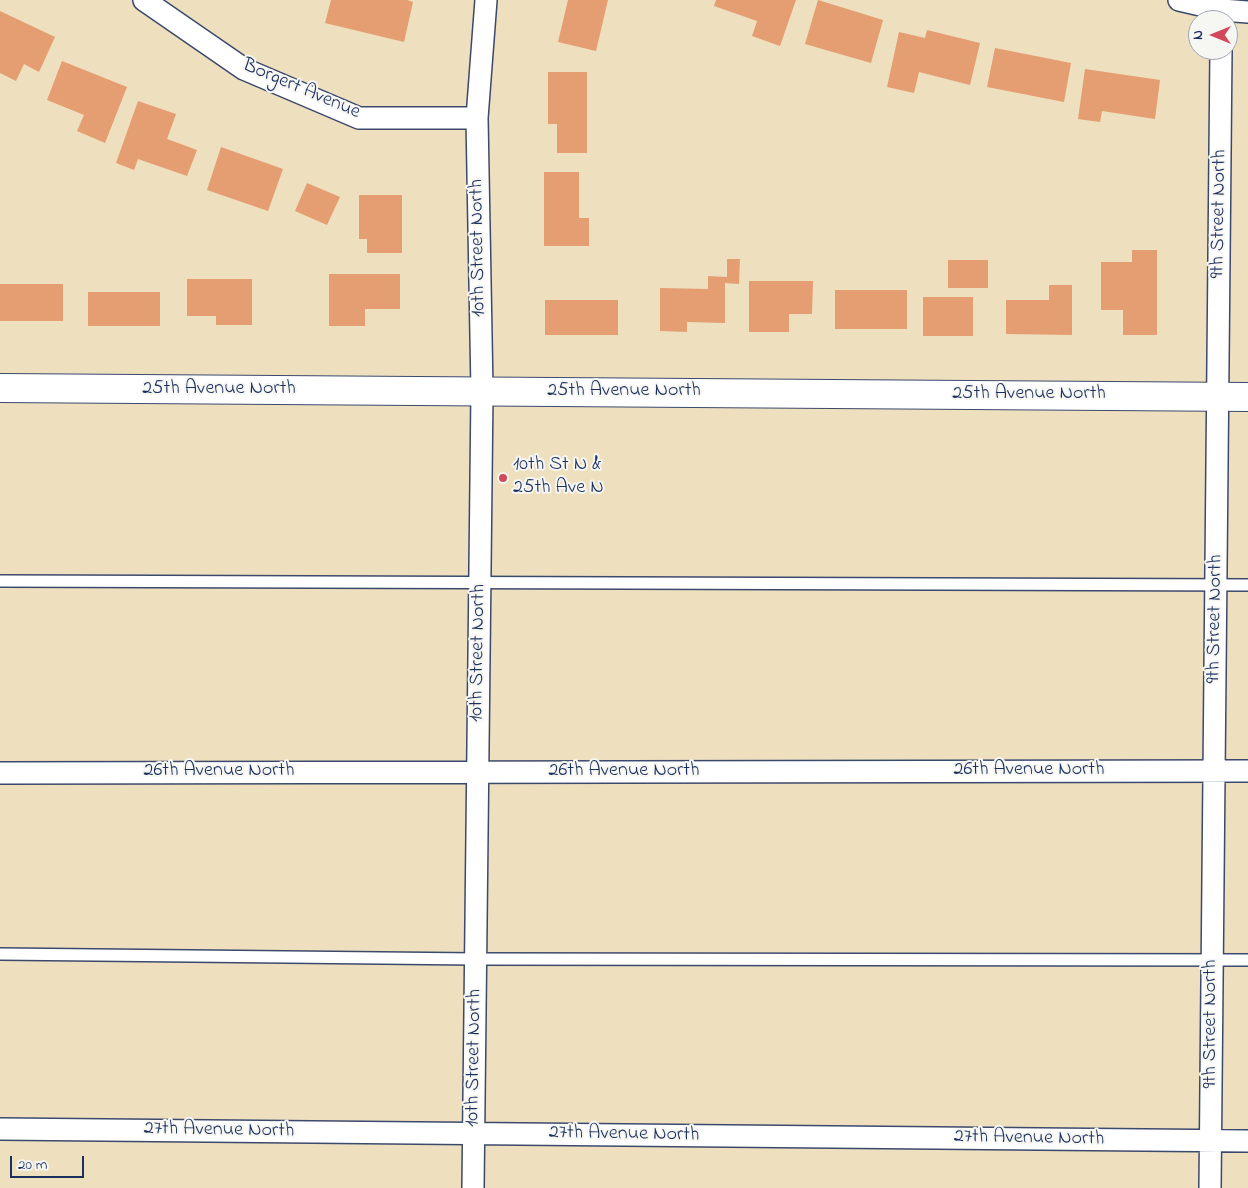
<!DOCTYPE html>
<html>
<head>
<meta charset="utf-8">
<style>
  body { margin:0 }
  #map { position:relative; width:1248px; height:1188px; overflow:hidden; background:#eedfbf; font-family:"Indie Flower",sans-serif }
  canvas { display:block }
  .north { position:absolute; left:1188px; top:10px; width:50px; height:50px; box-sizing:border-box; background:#f6f6f2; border:1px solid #9ea6b7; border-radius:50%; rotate:270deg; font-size:14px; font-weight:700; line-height:20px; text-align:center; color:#1b2f5e }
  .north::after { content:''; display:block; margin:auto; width:18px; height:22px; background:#d1495b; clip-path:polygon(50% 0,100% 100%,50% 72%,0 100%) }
  .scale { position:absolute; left:10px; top:1156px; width:74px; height:22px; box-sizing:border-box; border:2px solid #1b2f5e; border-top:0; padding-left:6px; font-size:15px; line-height:18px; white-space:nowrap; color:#1b2f5e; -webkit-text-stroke:4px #f6f6f2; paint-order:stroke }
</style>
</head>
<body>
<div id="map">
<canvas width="1248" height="1188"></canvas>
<div class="north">N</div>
<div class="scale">20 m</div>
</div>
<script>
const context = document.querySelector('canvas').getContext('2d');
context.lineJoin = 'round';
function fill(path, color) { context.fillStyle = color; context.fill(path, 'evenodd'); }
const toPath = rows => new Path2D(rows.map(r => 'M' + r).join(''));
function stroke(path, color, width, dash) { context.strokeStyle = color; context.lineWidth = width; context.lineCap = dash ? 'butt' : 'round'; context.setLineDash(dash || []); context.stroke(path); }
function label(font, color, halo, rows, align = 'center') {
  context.font = font + ' "Indie Flower",sans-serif'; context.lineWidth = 4; context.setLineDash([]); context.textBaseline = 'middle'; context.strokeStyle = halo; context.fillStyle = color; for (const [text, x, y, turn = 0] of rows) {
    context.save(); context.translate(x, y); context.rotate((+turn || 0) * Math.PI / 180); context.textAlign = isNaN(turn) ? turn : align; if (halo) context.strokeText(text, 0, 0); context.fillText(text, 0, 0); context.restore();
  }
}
fill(toPath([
  [331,0,407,0,413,2,404,42,325,23],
  [568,0,608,0,596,51,558,42],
  [716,0,796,0,780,46,752,36,757,21,714,6],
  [818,0,883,20,871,63,805,44],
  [0,11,55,37,39,72,24,64,16,81,0,73],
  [927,30,980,43,970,85,919,72,914,93,887,87,899,32,925,38],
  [995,48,1071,63,1064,102,987,87],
  [62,61,127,87,105,143,77,131,84,115,47,100],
  [1085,69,1160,80,1155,119,1102,111,1100,122,1078,119],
  [548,72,587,72,587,153,557,153,557,124,548,124],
  [138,101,176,114,167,139,197,150,187,176,138,159,134,170,116,163],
  [221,147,283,169,268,211,207,190],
  [544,172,579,172,579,218,589,218,589,246,544,246],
  [307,183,340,197,327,225,295,211],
  [359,195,402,195,402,253,367,253,367,239,359,239],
  [1132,250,1157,250,1157,335,1123,335,1123,310,1101,310,1101,262,1132,262],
  [727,259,740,259,739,284,725,283,725,323,687,322,687,332,660,331,660,288,708,289,708,276,727,277],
  [948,260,988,260,988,288,948,288],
  [329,274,400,274,400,309,365,309,365,326,329,326],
  [187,279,252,279,252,325,216,325,216,316,187,316],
  [749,281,813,281,812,314,789,314,789,332,749,332],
  [0,284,63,284,63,321,0,321],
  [1049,285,1072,285,1072,335,1006,334,1006,300,1049,300],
  [835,290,907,290,907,329,835,329],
  [88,292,160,292,160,326,88,326],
  [923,297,973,297,973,336,923,336],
  [545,300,618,300,618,335,545,335]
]), '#e59d72');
const service = toPath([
  [0,581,1248,585],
  [0,954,476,959,1248,960]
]);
const minor = toPath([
  [144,0,244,69,359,118,477,118],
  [1179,0,1222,10,1248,12],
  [0,773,1248,771],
  [0,1129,1248,1141],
  [473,1188,482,391,477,118,486,0],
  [1210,1188,1221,50]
]);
const tertiary = toPath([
  [0,388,1248,397]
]);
stroke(service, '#3b496d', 14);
stroke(minor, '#3b496d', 24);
stroke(tertiary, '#3b496d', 30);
stroke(service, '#fff', 11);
stroke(minor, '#fff', 21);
stroke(tertiary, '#fff', 28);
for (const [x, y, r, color] of [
  [503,478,5,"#d1495b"]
]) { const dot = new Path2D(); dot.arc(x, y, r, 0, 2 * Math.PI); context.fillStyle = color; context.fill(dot); stroke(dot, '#f6f6f2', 2); }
label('20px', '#1b2f5e', '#f6f6f2', [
  ["Borgert Avenue",301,90,23],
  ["9th Street North",1220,214,-89],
  ["10th Street North",479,248,-91],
  ["25th Avenue North",219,390],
  ["25th Avenue North",624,392],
  ["25th Avenue North",1029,395],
  ["9th Street North",1216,619,-89],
  ["10th Street North",479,653,-89],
  ["26th Avenue North",1029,771],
  ["26th Avenue North",219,772],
  ["26th Avenue North",624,772],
  ["9th Street North",1212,1024,-90],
  ["10th Street North",475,1058,-89],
  ["27th Avenue North",219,1131,1],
  ["27th Avenue North",624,1135,1],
  ["27th Avenue North",1029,1139,1]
]);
label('20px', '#1b2f5e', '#f6f6f2', [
  ["10th St N &",513,466],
  ["25th Ave N",513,489]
], 'left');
</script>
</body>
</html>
